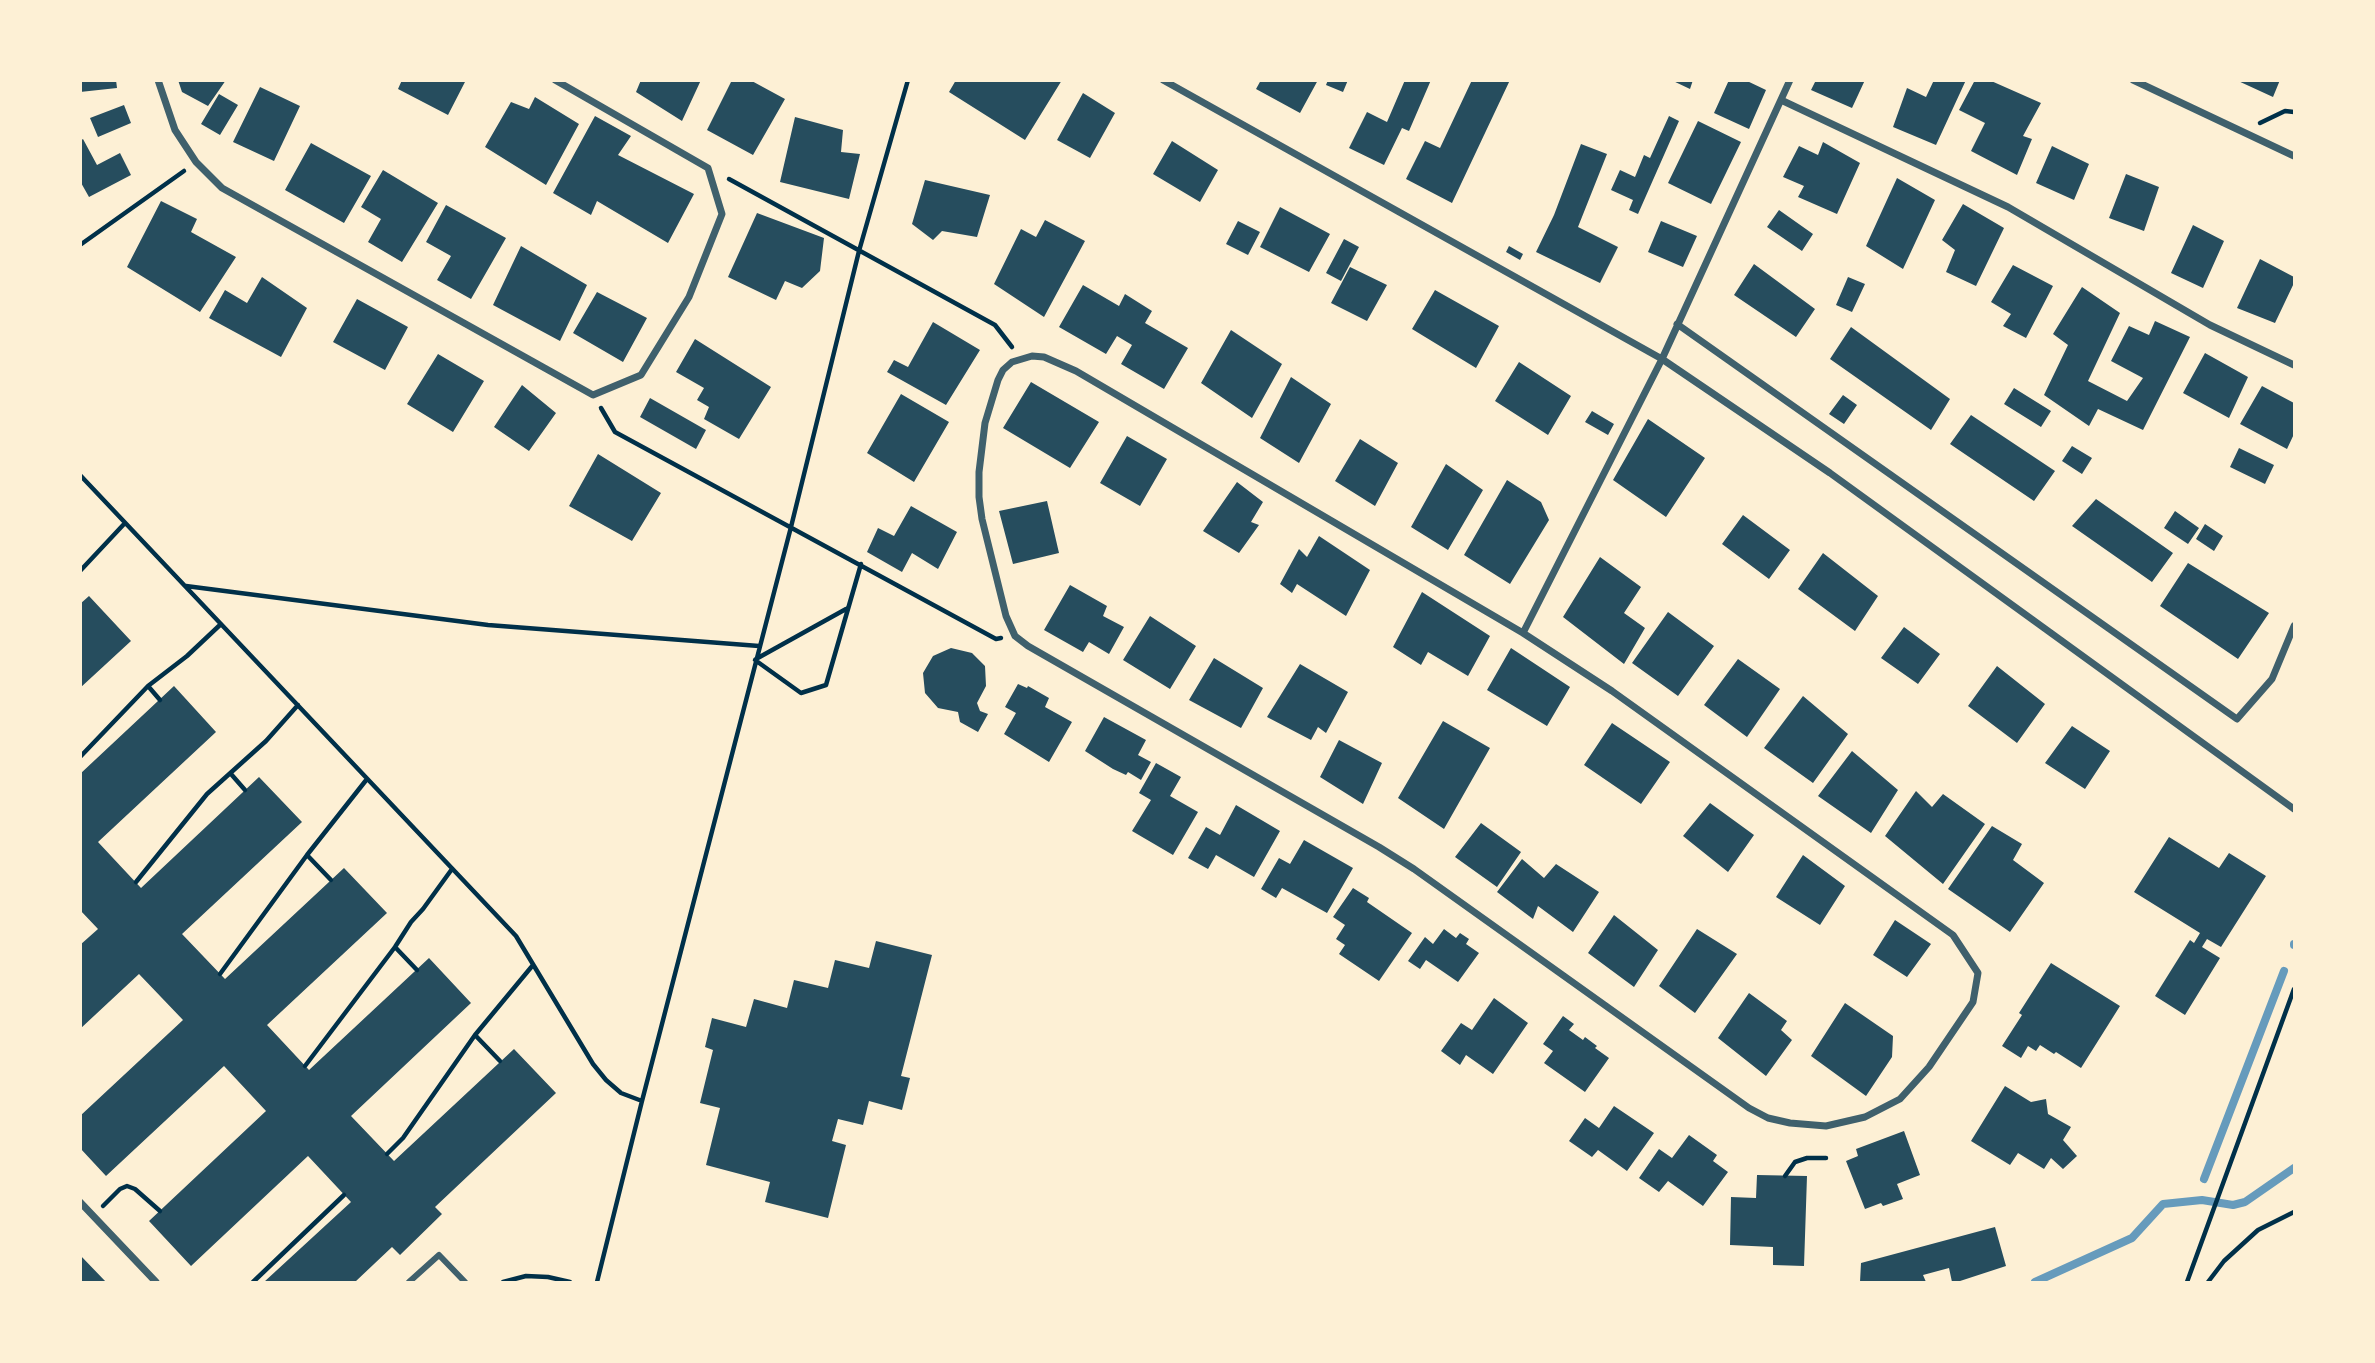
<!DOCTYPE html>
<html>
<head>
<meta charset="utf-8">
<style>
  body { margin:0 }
  #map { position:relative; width:2375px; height:1363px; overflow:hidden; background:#fdf0d5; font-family:"Source Sans 3",sans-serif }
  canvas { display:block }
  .frame { position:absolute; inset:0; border:82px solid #fdf0d5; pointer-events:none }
</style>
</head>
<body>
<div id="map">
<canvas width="2375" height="1363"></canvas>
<div class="frame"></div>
</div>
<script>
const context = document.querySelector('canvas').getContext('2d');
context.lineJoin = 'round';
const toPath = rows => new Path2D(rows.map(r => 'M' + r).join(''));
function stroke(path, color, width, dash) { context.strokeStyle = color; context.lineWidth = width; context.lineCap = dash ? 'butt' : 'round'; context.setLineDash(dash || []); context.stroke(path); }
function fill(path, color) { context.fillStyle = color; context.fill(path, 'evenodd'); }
stroke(toPath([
  [2294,945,2294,944],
  [2204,1179,2284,971],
  [2035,1282,2132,1238,2163,1204,2202,1200,2233,1205,2245,1202,2294,1168]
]), '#669bbc', 8);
fill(toPath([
  [80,80,116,80,117,88,80,92],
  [178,80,226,80,208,106,182,92],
  [402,80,466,80,448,115,398,89],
  [641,80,701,80,682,121,636,92],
  [732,80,750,80,785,99,753,155,707,130],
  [956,80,1062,80,1025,140,949,92],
  [1261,80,1318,80,1300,113,1256,89],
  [1328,80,1348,80,1343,92,1326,85],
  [1405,80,1431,80,1409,131,1402,128,1384,165,1349,148,1367,112,1387,122],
  [1472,80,1510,80,1452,203,1406,179,1425,141,1440,148],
  [1671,80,1693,80,1690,89],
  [1729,80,1745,80,1766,90,1749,129,1714,113],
  [1816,80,1865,80,1852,108,1811,90],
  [1934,80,1966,80,1936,145,1893,127,1907,88,1926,97],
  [1975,80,1989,80,2041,103,2023,136,2032,139,2017,175,1971,151,1985,123,1959,110],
  [2236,80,2280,80,2273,97],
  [260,87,300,106,274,161,233,142],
  [1083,93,1115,113,1090,158,1057,140],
  [219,94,238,105,220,135,201,124],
  [535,97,579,124,546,185,485,147,511,102,529,109],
  [124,105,131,123,98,137,90,118],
  [595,116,631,136,618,155,694,194,668,243,597,201,591,215,553,193],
  [1669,116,1679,121,1638,214,1629,210,1633,200,1611,190,1620,170,1635,177,1644,155,1650,158],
  [795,117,843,130,841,152,860,154,849,199,780,182],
  [1698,121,1741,142,1711,204,1668,183],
  [83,139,97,165,120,153,131,175,89,197,80,181,80,141],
  [1172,141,1218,170,1200,202,1153,174],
  [1823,142,1860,163,1837,214,1798,197,1804,186,1783,177,1799,146,1818,155],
  [311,143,371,176,344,223,285,190],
  [1581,144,1607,154,1578,227,1618,247,1600,283,1536,252,1554,215],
  [2052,146,2089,164,2074,200,2036,183],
  [383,170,438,203,402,262,368,242,381,219,361,207],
  [2126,174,2159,187,2144,231,2109,218],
  [1897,178,1935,200,1903,269,1866,246],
  [925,180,990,195,977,237,942,231,933,240,912,224],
  [161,201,197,219,191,232,236,257,200,312,127,267],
  [1963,204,2004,228,1976,286,1946,272,1955,250,1942,240],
  [446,205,506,238,471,299,437,280,451,256,426,242],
  [1280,207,1330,234,1309,272,1260,247],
  [1779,210,1813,234,1802,251,1767,227],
  [757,213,824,238,820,271,802,288,785,281,776,300,728,277],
  [1045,220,1085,241,1044,317,994,284,1021,229,1036,237],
  [1238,221,1260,232,1248,255,1226,244],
  [1661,221,1697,236,1683,267,1648,252],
  [2193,225,2224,241,2203,288,2171,273],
  [1344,239,1359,247,1341,281,1326,273],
  [521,246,587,285,560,341,493,305],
  [1509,246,1523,254,1520,260,1506,252],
  [2260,259,2294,277,2294,283,2275,323,2237,308],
  [1754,264,1815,309,1796,337,1734,295],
  [2013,265,2053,286,2026,338,2003,326,2011,314,1991,302],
  [1350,267,1387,285,1367,321,1331,303],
  [262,277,307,308,281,357,209,318,225,290,247,303],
  [1848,277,1865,284,1852,312,1836,305],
  [1083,285,1119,306,1125,294,1152,311,1145,323,1188,348,1164,389,1121,364,1132,345,1117,336,1106,354,1059,327],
  [2082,287,2120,313,2088,381,2127,401,2143,378,2111,361,2129,326,2149,335,2155,321,2190,337,2143,430,2098,409,2089,426,2044,395,2068,345,2053,334],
  [1435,290,1499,326,1476,368,1412,329],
  [597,292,647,318,623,362,573,333],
  [357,299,408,327,385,370,333,342],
  [933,322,980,350,946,405,887,372,894,360,908,367],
  [1851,327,1950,399,1931,430,1830,359],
  [1231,330,1282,364,1252,418,1201,383],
  [695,339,771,387,739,439,704,419,709,407,697,400,704,388,676,372],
  [2205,353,2248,377,2229,418,2183,393],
  [438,354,484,381,453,432,407,404],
  [1519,362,1571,396,1548,435,1495,401],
  [1291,377,1331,404,1299,463,1260,438],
  [1031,382,1099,422,1070,468,1003,428],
  [522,385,556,413,529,451,494,427],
  [2262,386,2294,403,2294,434,2287,449,2240,424],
  [2014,388,2051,411,2041,427,2004,404],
  [901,394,949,422,914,482,867,453],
  [1843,395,1857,405,1844,424,1829,414],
  [650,398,706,430,696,449,640,417],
  [1592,411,1614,424,1608,435,1585,422],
  [1971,415,2055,471,2034,501,1950,444],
  [1648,419,1705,458,1666,517,1613,480],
  [1127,436,1167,459,1140,506,1100,483],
  [1360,439,1398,463,1375,506,1335,481],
  [2072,446,2092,458,2082,474,2062,461],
  [2239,448,2274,465,2265,484,2230,467],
  [598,454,661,493,632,541,569,506],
  [1446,464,1483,490,1448,550,1411,527],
  [1507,480,1541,502,1549,520,1510,584,1464,555],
  [1237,482,1263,502,1251,522,1259,525,1239,553,1203,531],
  [2096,499,2173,553,2152,582,2072,526],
  [1047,501,1059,553,1013,564,999,511],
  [911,506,957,532,938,569,912,553,902,572,867,552,878,528,894,536],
  [2175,511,2199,528,2188,544,2164,528],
  [1743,515,1790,550,1769,579,1722,544],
  [2205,524,2223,536,2214,551,2196,539],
  [1319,536,1370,570,1346,616,1297,584,1292,593,1280,584,1299,549,1307,557],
  [1823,553,1878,596,1855,631,1798,589],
  [1600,557,1641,587,1624,613,1645,628,1624,664,1563,617],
  [2188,563,2269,613,2238,659,2160,606],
  [1070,585,1107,606,1103,616,1124,627,1109,654,1089,642,1083,652,1044,630],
  [1422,592,1490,636,1468,676,1428,652,1421,665,1393,647],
  [89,596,131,641,80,688,80,604],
  [1668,612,1714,646,1678,696,1632,663],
  [1150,616,1196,646,1170,689,1123,660],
  [1904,627,1940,654,1918,684,1881,658],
  [951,648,972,653,985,666,986,686,977,703,980,711,988,714,978,732,960,722,958,712,938,708,925,693,923,673,933,656],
  [1511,648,1570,687,1547,726,1487,690],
  [1214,658,1263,688,1241,728,1189,700],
  [1738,659,1780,689,1747,737,1704,705],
  [1300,664,1348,692,1326,733,1318,727,1311,740,1267,717],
  [1997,666,2045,704,2017,743,1968,706],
  [1018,684,1027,688,1028,686,1049,698,1045,707,1072,722,1049,762,1004,734,1016,713,1005,707],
  [174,686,216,732,98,842,141,888,259,777,302,822,182,934,225,979,344,868,387,913,267,1025,309,1070,429,958,471,1003,351,1116,394,1161,514,1049,556,1093,435,1207,442,1214,400,1255,392,1247,355,1282,264,1282,351,1202,308,1156,191,1266,149,1221,266,1111,224,1066,106,1176,80,1148,80,1116,183,1020,139,974,80,1029,80,945,98,929,80,910,80,774],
  [1803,696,1848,734,1813,783,1764,748],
  [1104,717,1146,740,1138,755,1151,762,1141,780,1128,772,1126,775,1113,769,1085,751],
  [1443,721,1490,748,1444,829,1398,798],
  [1612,723,1670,762,1641,804,1584,765],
  [2072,726,2110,751,2085,789,2045,763],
  [1339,740,1382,763,1363,804,1320,777],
  [1852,751,1898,790,1871,833,1818,796],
  [1156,763,1181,777,1170,796,1198,812,1173,855,1132,831,1151,800,1139,793],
  [1916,791,1932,807,1943,794,1985,824,1943,884,1885,836],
  [1710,803,1754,835,1728,872,1683,836],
  [1236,805,1280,831,1254,877,1216,855,1208,869,1188,858,1206,827,1220,835],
  [1481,823,1521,852,1497,887,1455,857],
  [1992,826,2022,844,2013,860,2044,883,2010,932,1948,889],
  [2169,837,2219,868,2229,853,2266,876,2221,947,2207,939,2202,947,2220,958,2185,1015,2155,996,2190,940,2194,943,2200,933,2134,892],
  [1304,840,1353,868,1327,913,1282,888,1276,898,1261,889,1279,858,1290,864],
  [1803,855,1845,886,1820,925,1776,897],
  [1522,859,1544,878,1556,864,1599,892,1573,932,1538,906,1533,919,1497,892],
  [1353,888,1369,898,1367,902,1412,933,1379,981,1339,954,1345,945,1336,939,1345,925,1333,917],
  [1614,915,1658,950,1634,987,1588,953],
  [1895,920,1931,944,1907,977,1873,955],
  [1444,929,1456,938,1460,933,1469,939,1466,944,1479,953,1458,982,1426,960,1420,969,1408,961,1425,937,1433,944],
  [1697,929,1737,954,1695,1013,1659,986],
  [876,941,932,955,901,1076,910,1078,902,1110,869,1101,863,1125,838,1119,832,1141,846,1145,828,1218,765,1202,770,1182,706,1165,720,1108,700,1103,713,1050,705,1047,712,1018,746,1027,754,999,787,1008,794,980,828,988,835,960,869,968],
  [2051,963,2120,1006,2081,1068,2056,1052,2054,1054,2040,1045,2036,1051,2028,1046,2021,1058,2002,1046,2022,1015,2019,1013],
  [1749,993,1787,1021,1781,1030,1792,1040,1766,1076,1718,1038],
  [1494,998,1528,1023,1493,1074,1466,1055,1460,1065,1441,1051,1461,1023,1472,1030],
  [1845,1003,1893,1036,1892,1057,1866,1096,1811,1056],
  [1563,1016,1574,1024,1569,1030,1583,1040,1585,1037,1597,1046,1595,1048,1609,1058,1585,1092,1544,1063,1553,1051,1543,1044],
  [2005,1086,2031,1102,2046,1099,2048,1114,2071,1127,2063,1140,2077,1156,2063,1169,2051,1158,2044,1169,2018,1153,2010,1165,1971,1141],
  [1614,1106,1654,1133,1627,1171,1598,1150,1592,1157,1569,1141,1585,1118,1599,1128],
  [1904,1131,1920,1175,1897,1184,1903,1199,1883,1206,1881,1203,1865,1209,1846,1161,1858,1156,1856,1149],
  [1689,1135,1717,1155,1713,1161,1728,1172,1703,1206,1668,1181,1659,1192,1639,1178,1659,1149,1672,1158],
  [1757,1175,1807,1176,1804,1266,1773,1265,1773,1247,1730,1245,1731,1197,1756,1198],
  [1995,1227,2006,1266,1957,1282,1952,1282,1949,1268,1923,1275,1926,1282,1860,1282,1861,1263],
  [80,1255,106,1282,80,1282]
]), '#264d5e');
stroke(toPath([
  [2260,123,2285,111,2294,112],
  [729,179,995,325,1012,347],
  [80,245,184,171],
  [601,408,615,432,996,639,1001,638],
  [80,475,516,936,593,1064,606,1080,621,1093,642,1101],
  [80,571,125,523],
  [186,586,488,625,759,646],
  [756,659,846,609],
  [755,660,801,693,826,685,861,564],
  [148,686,160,700],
  [80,757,148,686,187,656,221,624],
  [231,774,245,790],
  [307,855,331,880],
  [136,882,207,794,266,741,298,705],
  [395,947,417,970],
  [220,974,307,855,367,779],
  [475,1035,500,1061],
  [305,1066,395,947,411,922,423,909,452,869],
  [387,1154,403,1138,475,1035,533,965],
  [1785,1176,1795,1162,1807,1158,1826,1158],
  [103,1206,120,1189,127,1186,135,1189,160,1211],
  [253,1282,344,1195],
  [503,1282,526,1276,548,1277,570,1282],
  [597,1282,642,1101,791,527,859,251,908,80],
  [2187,1282,2294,989],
  [2208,1282,2224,1261,2258,1230,2294,1212]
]), '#003049', 4.5);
stroke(toPath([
  [409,1282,439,1255,465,1282]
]), '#3f606c', 6);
stroke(toPath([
  [158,80,175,130,196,162,222,188,593,395,641,375,689,297,722,214,708,168,555,80],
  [1163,80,1662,359,1830,473,2294,809],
  [2133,80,2294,156],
  [1781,100,2008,207,2210,325,2294,365],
  [1677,324,2237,719,2272,679,2294,626],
  [1523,633,1612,691,1953,935,1978,973,1973,1002,1929,1067,1900,1099,1865,1117,1826,1126,1790,1123,1768,1118,1749,1108,1414,869,1379,847,1028,646,1015,636,1006,616,982,519,979,497,979,472,985,423,998,380,1003,370,1012,362,1032,356,1044,357,1076,371,1523,633,1662,359,1790,80],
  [80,1202,156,1282]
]), '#3f606c', 7);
</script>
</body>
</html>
